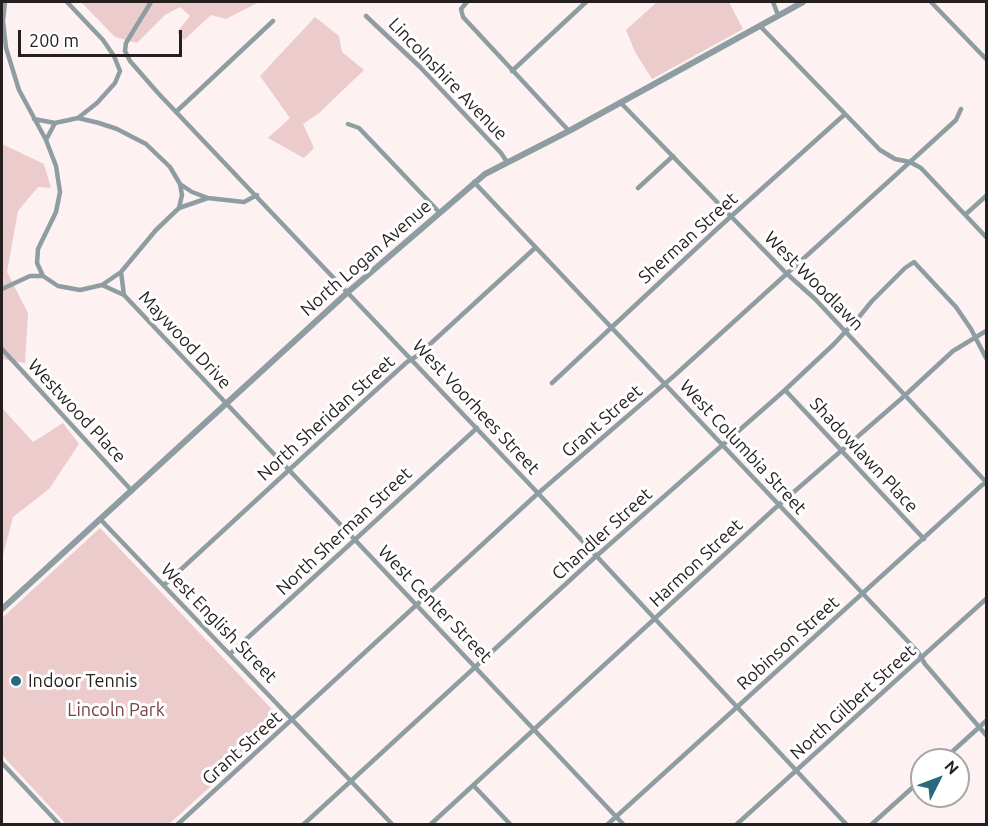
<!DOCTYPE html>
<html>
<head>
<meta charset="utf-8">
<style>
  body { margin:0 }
  #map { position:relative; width:988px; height:826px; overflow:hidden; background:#fef1f2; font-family:Ubuntu,sans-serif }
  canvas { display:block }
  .frame { position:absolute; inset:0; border:3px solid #261f1f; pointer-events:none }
  .north { position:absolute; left:910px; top:748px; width:60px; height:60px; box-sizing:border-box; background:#fff; border:2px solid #a8a5a5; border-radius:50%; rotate:48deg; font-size:16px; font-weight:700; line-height:24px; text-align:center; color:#261f1f }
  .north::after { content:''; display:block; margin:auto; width:21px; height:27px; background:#28697d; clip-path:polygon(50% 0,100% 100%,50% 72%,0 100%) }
  .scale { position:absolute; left:18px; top:30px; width:164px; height:27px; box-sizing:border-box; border:3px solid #261f1f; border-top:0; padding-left:8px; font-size:18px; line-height:21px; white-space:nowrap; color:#261f1f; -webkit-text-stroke:4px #fff; paint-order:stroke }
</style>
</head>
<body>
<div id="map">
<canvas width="988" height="826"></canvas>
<div class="frame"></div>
<div class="north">N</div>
<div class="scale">200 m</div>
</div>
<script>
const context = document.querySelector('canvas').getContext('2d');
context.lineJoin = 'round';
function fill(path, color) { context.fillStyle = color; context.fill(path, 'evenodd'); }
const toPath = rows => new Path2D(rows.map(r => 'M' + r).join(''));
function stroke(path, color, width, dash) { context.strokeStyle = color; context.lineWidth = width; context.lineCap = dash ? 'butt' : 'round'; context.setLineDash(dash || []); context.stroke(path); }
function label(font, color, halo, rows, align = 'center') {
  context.font = font + ' Ubuntu,sans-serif'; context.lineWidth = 6; context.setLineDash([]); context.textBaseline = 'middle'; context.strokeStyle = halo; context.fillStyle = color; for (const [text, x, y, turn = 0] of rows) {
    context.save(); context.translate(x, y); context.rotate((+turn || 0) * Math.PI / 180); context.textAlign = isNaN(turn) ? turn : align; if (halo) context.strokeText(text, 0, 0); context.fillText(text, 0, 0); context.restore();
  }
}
fill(toPath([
  [81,2,259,2,226,19,211,15,184,40,177,32,190,16,180,7,165,15,137,43,115,37],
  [657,2,729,2,743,29,652,79,635,52,626,30],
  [315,17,339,36,342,52,364,70,319,113,303,124,314,148,304,158,268,138,290,118,260,76],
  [2,144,44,164,51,188,38,187,18,211,7,272,28,313,25,363,2,359],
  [2,408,33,442,63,423,79,444,49,489,13,517,2,559],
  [100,528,283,721,169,824,66,824,2,755,2,618]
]), '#eccbcd');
stroke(toPath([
  [5,2,3,21,6,48,19,90,46,140,56,166,60,192,56,212,38,249,37,263,43,276,58,286,80,290,102,285,124,295,623,824],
  [67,2,103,40,114,56,120,71,115,83,97,103,78,118],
  [151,2,126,43,125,51,130,61,158,93,535,490,846,824],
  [467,2,461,9,463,17,569,131],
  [773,2,778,15],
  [931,2,986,59],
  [366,16,420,67,501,153,507,162],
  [760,26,880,150,895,159,910,162,921,168,986,237],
  [512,71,586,2],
  [620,102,786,273,815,299,986,482],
  [177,111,273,21],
  [34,119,55,123,78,118,99,123,117,129,146,144,170,167,180,184,192,192,208,198,244,202,257,195],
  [348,124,359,128,440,213],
  [46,140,55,123],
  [474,182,918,652,925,664,986,735],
  [638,188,673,156],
  [179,208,208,198],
  [966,214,986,196],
  [102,285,121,272],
  [2,289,30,276,43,276],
  [124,295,121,272,156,230,179,208,182,195,180,184],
  [2,349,132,491],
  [552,383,717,229,844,115],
  [785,390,924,539],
  [101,520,392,824],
  [164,585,364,401,407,362,417,356,535,248],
  [230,654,477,428],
  [943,760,986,721],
  [2,763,59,824],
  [474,786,510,824],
  [178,824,535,496,675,375,910,162,956,120,961,109],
  [304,824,593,559,785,390,834,344,859,317,872,301,905,268,914,262,956,307,971,329,986,358],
  [431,824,773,510,901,399,953,351,986,331],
  [608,824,982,485,986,483],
  [737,824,986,599],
  [872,824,922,779]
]), '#8e9da2', 4.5);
stroke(toPath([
  [2,609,348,292,485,174,569,131,803,2]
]), '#8e9da2', 6);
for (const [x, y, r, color] of [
  [16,681,6,"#28697d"]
]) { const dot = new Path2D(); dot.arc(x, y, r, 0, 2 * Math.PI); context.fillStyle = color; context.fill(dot); stroke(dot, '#fff', 2); }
label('18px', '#261f1f', '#fff', [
  ["Lincolnshire Avenue",448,79,46],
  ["Sherman Street",688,238,-42],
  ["North Logan Avenue",366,258,-41],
  ["West Woodlawn",814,281,45],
  ["Maywood Drive",185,340,47],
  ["West Voorhees Street",476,407,47],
  ["Westwood Place",77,411,47],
  ["North Sheridan Street",326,418,-42],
  ["Grant Street",602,421,-41],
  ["West Columbia Street",743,447,47],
  ["Shadowlawn Place",864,455,47],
  ["North Sherman Street",344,531,-43],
  ["Chandler Street",602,534,-42],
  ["Harmon Street",696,563,-43],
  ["West Center Street",435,604,46],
  ["West English Street",219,623,46],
  ["Robinson Street",788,643,-42],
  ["North Gilbert Street",853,702,-42],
  ["Grant Street",242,748,-42]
]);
label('18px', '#261f1f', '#fff', [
  ["Indoor Tennis",28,681]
], 'left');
label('18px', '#764249', '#fff', [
  ["Lincoln Park",116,710]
]);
</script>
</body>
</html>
